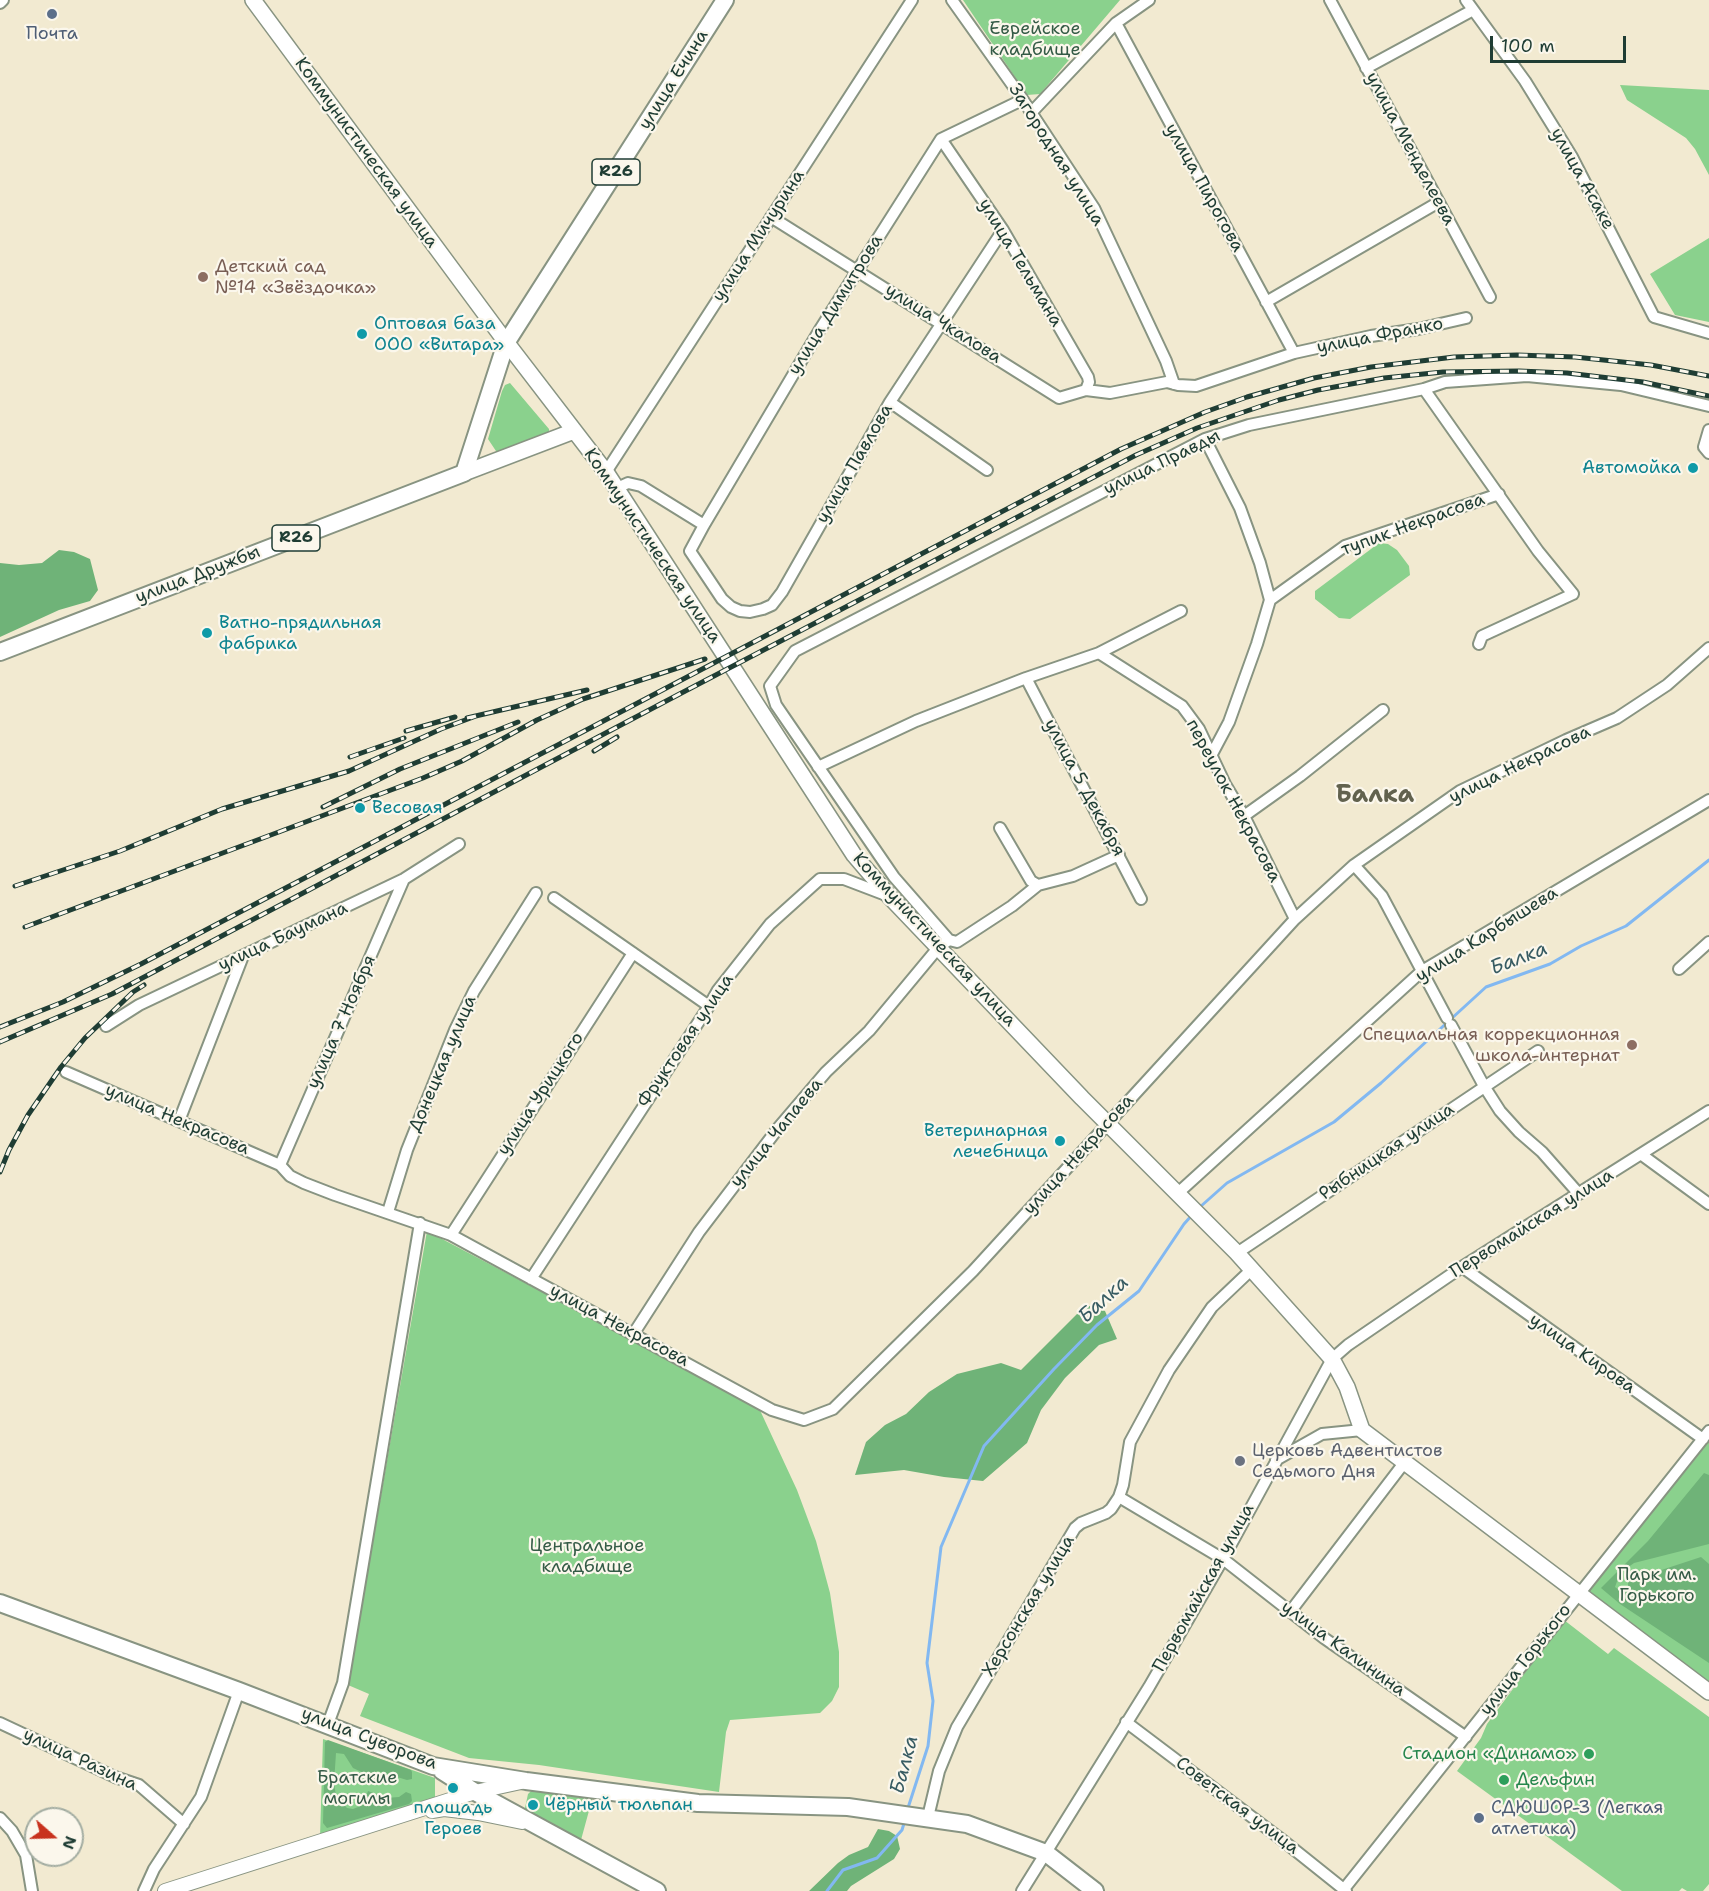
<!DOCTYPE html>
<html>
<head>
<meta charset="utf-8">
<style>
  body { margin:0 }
  #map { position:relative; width:1709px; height:1891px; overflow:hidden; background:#f2ead1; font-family:"Shantell Sans",sans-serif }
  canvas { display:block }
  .north { position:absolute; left:24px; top:1807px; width:60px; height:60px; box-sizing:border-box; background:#fbf7ec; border:2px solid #a3ada2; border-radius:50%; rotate:110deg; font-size:16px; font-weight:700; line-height:24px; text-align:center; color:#1f3d34 }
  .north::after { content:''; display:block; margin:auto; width:21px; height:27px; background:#c8321e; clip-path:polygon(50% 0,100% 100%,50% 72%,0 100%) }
  .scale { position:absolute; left:1490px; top:36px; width:136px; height:27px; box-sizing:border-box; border:3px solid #1f3d34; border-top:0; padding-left:8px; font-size:18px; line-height:21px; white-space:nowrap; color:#1f3d34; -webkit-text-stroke:4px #fbf7ec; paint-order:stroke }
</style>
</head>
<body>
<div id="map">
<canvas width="1709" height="1891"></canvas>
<div class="north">N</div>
<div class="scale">100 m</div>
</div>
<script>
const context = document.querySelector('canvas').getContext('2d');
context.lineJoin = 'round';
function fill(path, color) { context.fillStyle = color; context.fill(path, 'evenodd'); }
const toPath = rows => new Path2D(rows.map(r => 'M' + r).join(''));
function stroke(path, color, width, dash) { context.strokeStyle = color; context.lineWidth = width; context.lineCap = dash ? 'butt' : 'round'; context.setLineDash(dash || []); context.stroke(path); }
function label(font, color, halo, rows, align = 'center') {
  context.font = font + ' "Shantell Sans",sans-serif'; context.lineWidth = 4.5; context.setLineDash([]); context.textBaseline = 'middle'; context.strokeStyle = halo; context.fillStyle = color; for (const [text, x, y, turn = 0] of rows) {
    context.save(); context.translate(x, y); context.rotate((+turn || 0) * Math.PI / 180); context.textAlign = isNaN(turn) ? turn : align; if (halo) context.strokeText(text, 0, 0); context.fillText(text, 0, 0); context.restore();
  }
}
fill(toPath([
  [963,0,1120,0,1040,94,1027,95],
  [1620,85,1709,90,1709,175,1695,149,1686,138,1627,100],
  [1709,238,1709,322,1675,315,1650,274],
  [510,383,549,429,549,432,498,454,488,439,502,391,505,385],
  [1379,543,1388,544,1397,550,1409,566,1410,575,1350,619,1339,618,1315,599,1315,591],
  [427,1231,758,1406,797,1490,816,1541,830,1593,839,1652,839,1687,832,1701,820,1713,730,1720,726,1732,719,1792,539,1765,469,1758,360,1716,369,1694,348,1685],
  [1709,1441,1709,1692,1579,1594,1688,1468],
  [1564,1620,1608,1654,1614,1648,1709,1717,1709,1884,1703,1891,1687,1891,1682,1888,1679,1891,1622,1891,1457,1771,1481,1738,1487,1724],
  [323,1739,435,1778,435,1805,320,1837],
  [531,1791,593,1796,581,1840,526,1813,525,1808,528,1794]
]), '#8ad18d');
fill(toPath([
  [59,550,74,552,90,559,98,590,90,601,59,610,0,637,0,563,19,565,42,563],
  [1086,1305,1105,1311,1117,1339,1099,1345,1065,1378,1041,1410,1027,1443,983,1481,944,1477,904,1470,855,1475,866,1442,885,1425,906,1414,929,1392,957,1374,1001,1363,1021,1370],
  [1704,1473,1709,1475,1709,1544,1634,1563,1620,1573,1615,1587,1622,1592,1628,1588,1628,1581,1701,1557,1709,1564,1709,1663,1620,1604,1601,1588,1648,1541],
  [328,1740,411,1770,412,1772,412,1779,407,1780,377,1771,372,1777,353,1768,344,1754,336,1753,334,1783,336,1796,347,1808,353,1809,363,1805,368,1791,386,1798,399,1797,406,1792,411,1794,412,1801,409,1804,327,1828,323,1823,325,1742],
  [878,1829,889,1831,897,1836,900,1849,894,1859,851,1886,847,1891,809,1891,838,1863,849,1855,868,1847]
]), '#6fb378');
stroke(toPath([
  [1200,1207,1227,1183,1334,1122,1381,1083,1486,987,1550,964,1581,946,1626,926,1709,860],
  [907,1811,928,1746,933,1701,927,1663,941,1547,984,1446,1054,1369,1097,1325,1139,1291,1184,1224,1193,1214],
  [827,1891,843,1870,877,1858,902,1830,905,1820]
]), '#82b8f1', 3);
const minor = toPath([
  [952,0,1021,97,1094,208,1166,361,1174,384],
  [1330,0,1490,297],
  [1466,0,1525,81,1572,157,1654,317,1709,333],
  [0,3,3,0],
  [1116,23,1294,353],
  [1366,68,1473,10],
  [1031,113,1116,23,1149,0],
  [941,139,1003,230,1088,377,1089,382,1086,390],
  [771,217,1059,398,1086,390],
  [1003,230,890,402,782,592,772,605,763,609,750,612,740,611,731,607,722,599,690,551,704,525,819,331,941,139,1022,100],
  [1266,302,1439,202],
  [1424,389,1538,551,1573,594,1482,636,1479,644],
  [1086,390,1110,393,1167,382,1178,385,1196,386,1294,353,1371,336,1418,329,1466,318],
  [890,402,987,470],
  [1709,430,1704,447,1709,453],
  [1205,439,1240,508,1260,563,1270,600,1257,644,1229,722,1212,754],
  [606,472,912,0],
  [617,488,628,483,641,486,704,525],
  [1270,600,1345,546,1499,494],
  [1099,653,1182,706,1199,729,1225,784,1244,816,1295,919],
  [1026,678,1141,899],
  [818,767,916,721,1026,678,1099,653,1181,611],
  [1244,816,1300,776,1383,710],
  [1000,828,1031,881,1038,885,1073,876,1119,855],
  [1354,865,1382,896,1447,1018],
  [554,898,709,1006],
  [949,940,957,942,1012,906,1038,885],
  [1679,969,1709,942],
  [1451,1025,1484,1086,1500,1111,1519,1132,1542,1152,1579,1194],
  [106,1026,139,1005,404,879,459,844],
  [66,1072,280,1165,290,1176,304,1183,335,1195,451,1235,772,1410,804,1420,833,1409,973,1271,1295,919,1354,865,1460,791,1566,740,1617,718,1667,685,1709,648],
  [179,1121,243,956],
  [1642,1155,1709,1204],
  [280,1165,404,879],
  [1178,1193,1422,971,1709,800],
  [388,1212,407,1150,455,1030,474,991,536,893],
  [451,1235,633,953],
  [1237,1253,1538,1051],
  [1462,1267,1703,1439],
  [531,1279,709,1006,718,990,770,924,820,879,844,879,886,895],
  [634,1333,699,1232,779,1127,826,1072,869,1031,938,948,949,940,894,877,776,705,770,686,795,651,1205,439,1249,425,1424,389,1445,382,1527,376,1621,385,1709,406],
  [1276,1460,1322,1434,1362,1430],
  [1119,1497,1223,1559,1324,1638,1466,1737],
  [1290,1612,1404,1463],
  [1126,1722,1281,1839,1346,1891],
  [0,1723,115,1777,139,1785,184,1824],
  [328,1724,343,1683,420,1223],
  [928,1817,939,1771,957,1727,1075,1528,1081,1523,1106,1513,1111,1509,1119,1497,1123,1485,1130,1442,1169,1370,1212,1307,1252,1269],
  [0,1818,12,1831,26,1855,32,1891],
  [1344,1889,1709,1431],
  [144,1891,154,1869,201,1797,239,1691],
  [1022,1891,1149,1687,1223,1559,1332,1359,1348,1345,1462,1267,1709,1111]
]);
const tertiary = toPath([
  [432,1811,444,1809,478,1813,522,1822],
  [165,1891,475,1792,521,1782]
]);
const secondary = toPath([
  [253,0,500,334,606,472,854,855,889,896,1082,1098,1237,1253,1332,1359,1347,1387,1362,1430,1709,1692],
  [464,473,574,431]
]);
const primary = toPath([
  [0,652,464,473,506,343,725,0],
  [0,1603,239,1691,433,1766,526,1781,698,1803,848,1807,967,1824,1046,1853,1095,1891],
  [442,1771,475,1792,657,1891]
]);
stroke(minor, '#889482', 14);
stroke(tertiary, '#889482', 16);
stroke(secondary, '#889482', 18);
stroke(primary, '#889482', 20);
stroke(minor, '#fff', 10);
stroke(tertiary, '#fff', 14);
stroke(secondary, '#fff', 15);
stroke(primary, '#fff', 16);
const rail = toPath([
  [467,718,587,690],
  [406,731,455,717],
  [594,751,617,737],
  [350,757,404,738],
  [323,807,400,769,518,722],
  [15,886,120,851,222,809,349,771,441,729,476,716],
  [25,927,423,778,462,761,537,720,583,699,705,659],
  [0,1027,63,1002,141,964,1121,449,1205,412,1247,397,1314,378,1371,367,1454,357,1517,355,1575,357,1651,365,1709,376],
  [0,1042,112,994,670,699,1136,455,1197,428,1279,400,1318,390,1384,378,1443,372,1519,371,1567,373,1643,382,1709,396],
  [0,1172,9,1150,28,1115,61,1067,85,1038,133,992,144,985]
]);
stroke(rail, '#1f3d34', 5);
stroke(rail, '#fbf7ec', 3, [9]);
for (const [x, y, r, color] of [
  [52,14,6,"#5c6f8a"],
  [203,277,6,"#8d6e63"],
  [362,334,6,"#0f9aa8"],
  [1693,468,6,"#0f9aa8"],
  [207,633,6,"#0f9aa8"],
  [360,808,6,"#0f9aa8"],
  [1632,1045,6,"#8d6e63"],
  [1060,1141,6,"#0f9aa8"],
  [1240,1461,6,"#6b7280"],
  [1589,1754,6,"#2e9e5b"],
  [1504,1780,6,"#2e9e5b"],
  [453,1788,6,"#0f9aa8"],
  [533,1805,6,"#0f9aa8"],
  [1479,1818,6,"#5c6f8a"]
]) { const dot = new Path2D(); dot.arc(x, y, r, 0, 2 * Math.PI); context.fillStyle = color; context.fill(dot); stroke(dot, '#fbf7ec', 2); }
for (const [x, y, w] of [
  [616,172,48],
  [296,538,48]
]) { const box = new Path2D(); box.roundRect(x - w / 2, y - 13, w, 26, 4.5); context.fillStyle = '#fbf7ec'; context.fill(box); stroke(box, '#1f3d34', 1.5); }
label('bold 16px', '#1f3d34', null, [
  ["R26",616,172],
  ["R26",296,538]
]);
label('18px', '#345b46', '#fbf7ec', [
  ["Еврейское",1035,29],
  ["кладбище",1035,50],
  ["Центральное",587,1546],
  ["кладбище",587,1567],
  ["Парк им.",1657,1575],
  ["Горького",1657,1596],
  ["Братские",357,1778],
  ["могилы",357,1799]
]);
label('18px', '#4e5e75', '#fbf7ec', [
  ["Почта",52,34],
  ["СДЮШОР-3 (Легкая",1491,1808,"left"],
  ["атлетика)",1491,1829,"left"]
]);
label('18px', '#1f3d34', '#fbf7ec', [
  ["улица Ечина",674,80,-58],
  ["улица Менделеева",1410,149,62],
  ["Коммунистическая улица",366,153,54],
  ["Загородная улица",1056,155,58],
  ["улица Асаке",1582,179,61],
  ["улица Пирогова",1204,188,61],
  ["улица Мичурина",759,236,-57],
  ["улица Тельмана",1020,263,59],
  ["улица Димитрова",836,305,-58],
  ["улица Чкалова",943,324,32],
  ["улица Франко",1380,336,-11],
  ["улица Правды",1162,463,-26],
  ["улица Павлова",855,464,-60],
  ["тупик Некрасова",1413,525,-20],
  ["Коммунистическая улица",652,546,56],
  ["улица Дружбы",198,575,-21],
  ["улица Некрасова",1520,765,-26],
  ["улица 5 Декабря",1084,788,62],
  ["переулок Некрасова",1233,801,62],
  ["улица Карбышева",1487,935,-32],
  ["улица Баумана",283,937,-25],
  ["Коммунистическая улица",934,940,47],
  ["улица 7 Ноября",342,1022,-66],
  ["Фруктовая улица",686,1041,-56],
  ["Донецкая улица",443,1064,-67],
  ["улица Урицкого",541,1094,-57],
  ["улица Некрасова",177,1120,23],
  ["улица Чапаева",777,1133,-51],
  ["Рыбницкая улица",1387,1152,-34],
  ["улица Некрасова",1079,1155,-48],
  ["Первомайская улица",1532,1224,-32],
  ["улица Некрасова",619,1326,28],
  ["улица Кирова",1582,1354,35],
  ["Первомайская улица",1204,1588,-61],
  ["Херсонская улица",1029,1606,-59],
  ["улица Калинина",1343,1649,36],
  ["улица Горького",1526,1660,-52],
  ["улица Суворова",369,1739,21],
  ["улица Разина",80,1760,25],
  ["Советская улица",1237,1806,37]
]);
label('18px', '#785e54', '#fbf7ec', [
  ["Детский сад",215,267],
  ["№14 «Звёздочка»",215,288],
  ["Специальная коррекционная",1620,1035,"right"],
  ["школа-интернат",1620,1056,"right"]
], 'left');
label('18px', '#0d838f', '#fbf7ec', [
  ["Оптовая база",374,324],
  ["ООО «Витара»",374,345],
  ["Автомойка",1681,468,"right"],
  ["Ватно-прядильная",219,623],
  ["фабрика",219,644],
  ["Весовая",372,808],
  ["Ветеринарная",1048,1131,"right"],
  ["лечебница",1048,1152,"right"],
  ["Чёрный тюльпан",545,1805],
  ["площадь",453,1808,"center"],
  ["Героев",453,1829,"center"]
], 'left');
label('18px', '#5b616d', '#fbf7ec', [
  ["Церковь Адвентистов",1252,1451],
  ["Седьмого Дня",1252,1472]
], 'left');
label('18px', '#27864d', '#fbf7ec', [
  ["Стадион «Динамо»",1577,1754],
  ["Дельфин",1516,1780,"left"]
], 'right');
label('italic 20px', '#385c63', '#fbf7ec', [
  ["Балка",1519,959,-21],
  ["Балка",1104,1300,-42],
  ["Балка",905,1765,-75]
]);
label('bold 24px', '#62624e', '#fbf7ec', [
  ["Балка",1375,796]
]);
</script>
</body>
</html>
